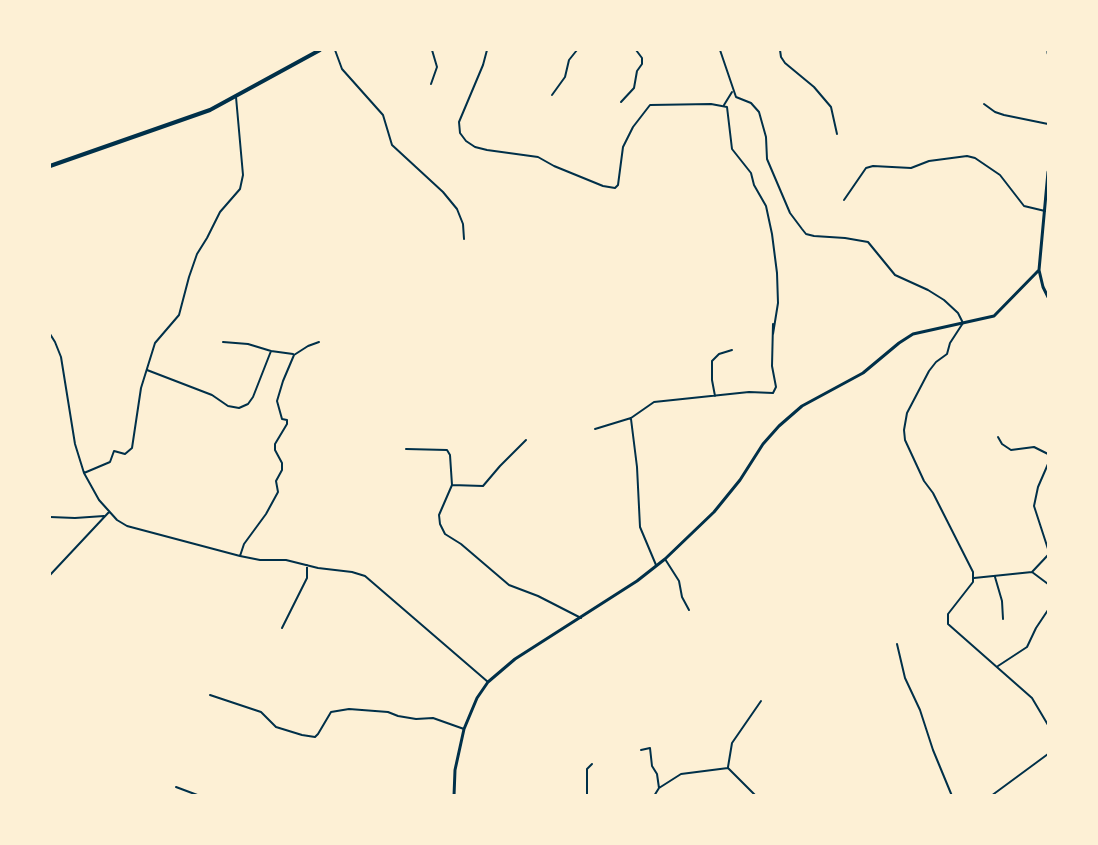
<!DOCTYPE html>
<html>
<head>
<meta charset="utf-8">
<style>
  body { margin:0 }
  #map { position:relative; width:1098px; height:845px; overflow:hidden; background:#fdf0d5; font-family:"IBM Plex Serif",serif }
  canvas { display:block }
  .frame { position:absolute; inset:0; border:51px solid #fdf0d5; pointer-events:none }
</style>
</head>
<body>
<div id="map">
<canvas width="1098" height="845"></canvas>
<div class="frame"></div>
</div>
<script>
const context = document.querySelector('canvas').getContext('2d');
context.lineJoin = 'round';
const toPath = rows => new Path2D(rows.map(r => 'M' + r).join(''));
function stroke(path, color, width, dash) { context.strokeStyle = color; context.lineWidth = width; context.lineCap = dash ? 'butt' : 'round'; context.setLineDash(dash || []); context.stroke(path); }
stroke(toPath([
  [335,50,342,69,383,115,392,145,443,192,457,209,463,224,464,239],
  [487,50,483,65,459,122,460,133,466,141,475,147,487,150,538,157,554,166,603,186,615,188,618,185,623,147,633,127,650,105,711,104,727,107,732,149,751,173,754,185,766,206,772,234,777,273,778,303,773,334],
  [720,50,736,97,751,103,759,112,766,137,767,159,790,213,802,229,806,234,814,236,845,238,868,242,895,275,928,290,944,300,958,313,963,323,950,343,947,354,936,362,929,371,907,413,904,430,905,440,924,481,933,493,973,572,973,582,948,614,948,624,1032,698,1048,725],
  [780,50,781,57,785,63,814,87,831,107,837,134],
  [431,84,437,67,432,50],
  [552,95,565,77,569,60,577,50],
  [621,102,634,88,637,71,642,64,642,58,636,50],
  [984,104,995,112,1004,115,1048,124],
  [724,105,732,92],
  [844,200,866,168,873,166,911,168,929,161,967,156,975,158,1000,175,1024,206,1045,211],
  [50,334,55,342,61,357,75,444,84,473,99,500,117,520,127,526,240,556,260,560,286,560,318,568,352,572,365,576,488,682],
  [223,342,248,344,271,351,293,354],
  [147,370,212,395,228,406,239,408,248,404,253,397,271,351],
  [715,396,712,380,712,361,719,354,732,350],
  [631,419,637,467,640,527,656,565],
  [595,429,631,418,654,402,749,392,773,393,776,387,772,366,773,324],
  [998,437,1002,444,1011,450,1034,447,1048,454],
  [406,449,447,450,450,455,452,485,439,515,440,524,445,534,461,544,509,585,538,596,581,618],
  [1048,464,1038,487,1034,506,1048,549],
  [84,473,110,462,114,451,125,454,132,448,141,388,155,343,179,315,189,277,197,254,207,238,220,212,240,189,243,175,236,97],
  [452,485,483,486,500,466,526,440],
  [50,517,75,518,104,516],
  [240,556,244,544,266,514,278,492,276,481,282,470,282,463,275,450,275,444,287,424,287,420,282,419,277,401,283,381,294,355,308,346,319,342],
  [665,559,679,581,682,597,689,610],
  [1032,572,1048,555],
  [50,575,109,512],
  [995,577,1002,601,1003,619],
  [974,578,1032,572,1048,584],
  [282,628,307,578,307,565],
  [897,644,905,678,920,710,933,750,952,796],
  [998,666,1027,647,1036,628,1048,610],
  [210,695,261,712,276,727,302,735,315,737,318,734,331,712,349,709,388,712,398,716,416,719,433,718,464,729],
  [641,750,650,748,652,766,657,774,659,788],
  [728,767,732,743,761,701],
  [176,787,200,796],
  [587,796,587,769,592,764],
  [654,796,659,788,681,774,728,768,756,796],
  [991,796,1048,754]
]), '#003049', 2);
stroke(toPath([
  [1048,50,1048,53],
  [1048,172,1039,270,1043,287,1048,297],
  [454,796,455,770,464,729,477,698,488,682,515,659,637,581,665,559,714,512,740,480,763,444,779,426,802,406,863,373,899,343,913,334,994,316,1039,270]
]), '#003049', 3);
stroke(toPath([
  [50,166,210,110,320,50]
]), '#003049', 4);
</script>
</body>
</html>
